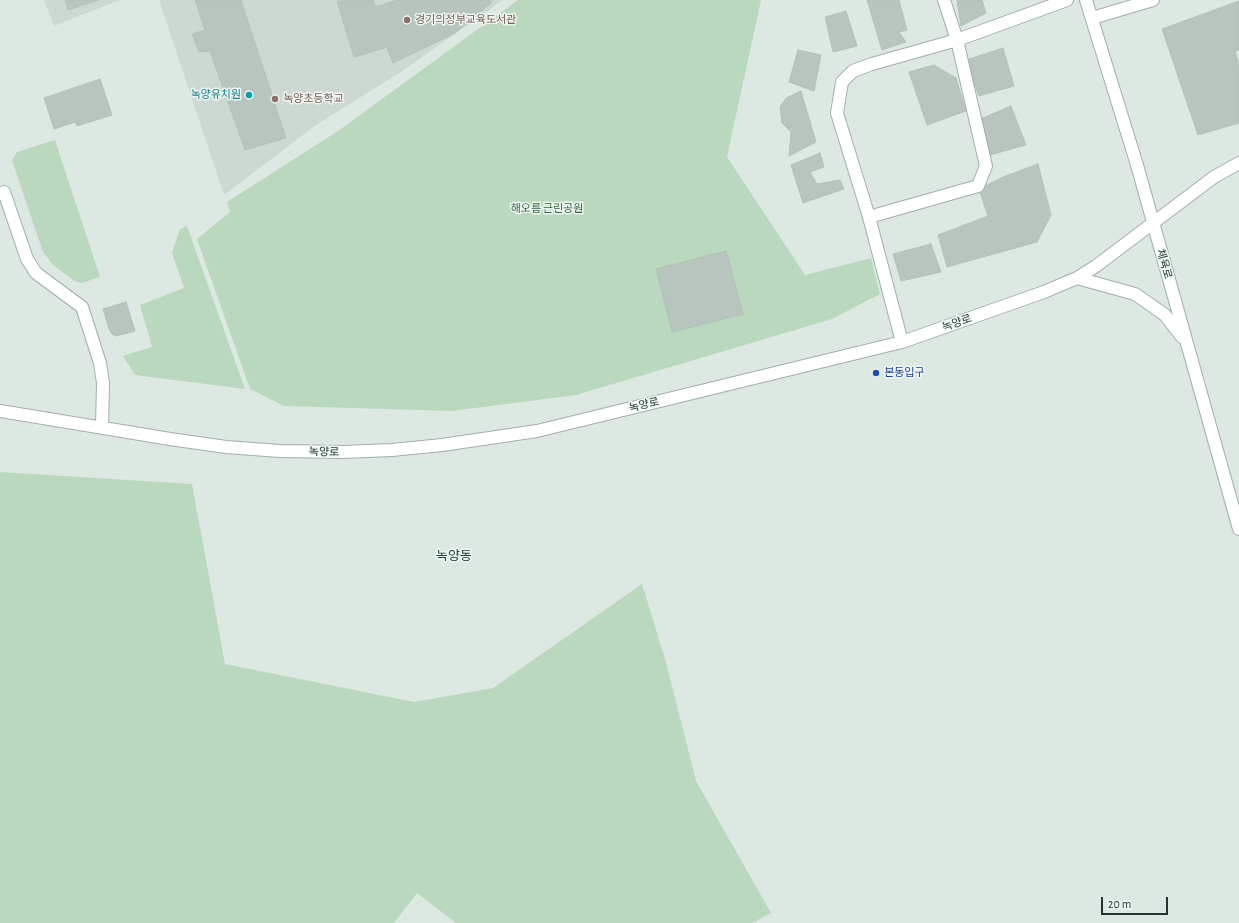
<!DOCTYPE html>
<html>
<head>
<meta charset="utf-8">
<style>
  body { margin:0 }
  #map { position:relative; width:1239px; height:923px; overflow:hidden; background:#dee8e3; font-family:"Alegreya Sans",sans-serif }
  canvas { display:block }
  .scale { position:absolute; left:1101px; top:897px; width:67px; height:18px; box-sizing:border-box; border:2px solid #21362e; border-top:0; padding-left:5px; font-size:12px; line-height:14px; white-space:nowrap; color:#21362e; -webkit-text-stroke:3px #eef5f1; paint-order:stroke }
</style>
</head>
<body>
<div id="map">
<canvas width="1239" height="923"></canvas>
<div class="scale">20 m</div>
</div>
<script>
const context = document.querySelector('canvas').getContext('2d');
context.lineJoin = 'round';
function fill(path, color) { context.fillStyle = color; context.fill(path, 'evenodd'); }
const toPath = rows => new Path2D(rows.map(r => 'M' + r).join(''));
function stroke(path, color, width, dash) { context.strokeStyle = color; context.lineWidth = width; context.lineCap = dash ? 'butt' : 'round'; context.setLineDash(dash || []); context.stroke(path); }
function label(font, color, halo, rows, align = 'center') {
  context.font = font + ' "Alegreya Sans","Noto Sans KR",sans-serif'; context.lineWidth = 3; context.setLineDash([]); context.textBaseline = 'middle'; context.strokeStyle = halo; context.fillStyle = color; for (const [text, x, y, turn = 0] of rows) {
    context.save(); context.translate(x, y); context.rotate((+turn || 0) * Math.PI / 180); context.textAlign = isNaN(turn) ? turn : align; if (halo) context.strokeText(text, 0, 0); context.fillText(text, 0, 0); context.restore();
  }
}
fill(toPath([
  [44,0,120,0,54,26],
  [159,0,503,0,398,74,316,125,224,195]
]), '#cdd8d2');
fill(toPath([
  [518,0,761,0,727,157,805,275,871,258,880,294,832,319,576,395,452,411,284,406,250,389,197,239,230,212,227,202,338,131],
  [55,140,100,277,82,283,74,281,52,264,43,252,12,160,17,152],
  [187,226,245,389,135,375,123,356,152,347,140,305,184,288,172,253,180,229],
  [0,472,192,484,225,664,414,702,493,688,642,584,666,662,696,781,771,913,752,923,456,923,417,893,394,923,0,923]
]), '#b9d8be');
const building = toPath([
  [65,0,99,0,68,10,65,0],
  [195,0,241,0,286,138,245,150,210,51,199,52,192,34,205,30,195,0],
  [373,0,376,7,397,0,490,0,491,3,455,33,393,63,387,47,354,57,337,1,373,0],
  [867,0,899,0,907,30,899,32,906,42,882,50,867,0],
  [957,0,982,0,986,13,961,26,957,0],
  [1239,1,1239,50,1235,51,1239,65,1239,123,1198,135,1162,29,1239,1],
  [846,11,857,46,833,52,825,17,846,11],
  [1003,48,1014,86,979,96,966,60,1003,48],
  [798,50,821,55,814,91,789,82,798,50],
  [934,65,956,78,966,111,927,125,909,72,934,65],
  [100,79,112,115,77,126,75,122,54,129,44,98,100,79],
  [801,91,816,142,789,156,791,132,782,123,780,107,786,98,801,91],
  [1011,106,1026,145,990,155,978,120,1011,106],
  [820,153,824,167,810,172,817,184,840,180,844,189,803,203,791,165,820,153],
  [1038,164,1051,215,1037,242,947,267,938,235,988,216,979,189,1003,177,1038,164],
  [931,244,941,272,901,281,893,254,931,244],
  [726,251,743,314,672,332,656,269,726,251],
  [126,302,135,331,116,336,112,334,109,329,103,309,126,302]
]);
fill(building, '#b7c5be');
stroke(building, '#b2c1b9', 1);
const minor = toPath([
  [1086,0,1137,165,1239,529],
  [1092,18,1153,0],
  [4,192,27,259,36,273,82,307,100,363,103,383,102,427],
  [869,217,978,186,986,166,957,40,944,0],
  [1077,278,1135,294,1165,315,1182,337],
  [902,342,869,217,837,113,842,82,853,71,872,64,957,40,1067,0],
  [0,411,170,439,226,447,280,451,343,452,392,450,442,445,537,431,902,342,1044,292,1077,278,1096,266,1214,177,1239,163]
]);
stroke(minor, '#a2afa9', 14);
stroke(minor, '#fff', 12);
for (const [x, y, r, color] of [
  [407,20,4,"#8d6e63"],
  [249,95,4,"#0f9aa8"],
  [275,99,4,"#8d6e63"],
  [876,373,4,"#1a4fb4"]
]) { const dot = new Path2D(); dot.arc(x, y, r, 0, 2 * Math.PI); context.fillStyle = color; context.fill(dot); stroke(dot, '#eef5f1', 1.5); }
label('11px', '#785e54', '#eef5f1', [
  ["경기의정부교육도서관",415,20],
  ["녹양초등학교",283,99]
], 'left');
label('11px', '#0d838f', '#eef5f1', [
  ["녹양유치원",241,95]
], 'right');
label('11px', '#306940', '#eef5f1', [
  ["해오름 근린공원",547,209]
]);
label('11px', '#21362e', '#eef5f1', [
  ["체육로",1164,264,74],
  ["녹양로",957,323,-19],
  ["녹양로",644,405,-13],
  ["녹양로",324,452,1]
]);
label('11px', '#164399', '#eef5f1', [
  ["본동입구",884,373]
], 'left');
label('13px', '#204639', '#eef5f1', [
  ["녹양동",454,556]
]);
</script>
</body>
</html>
